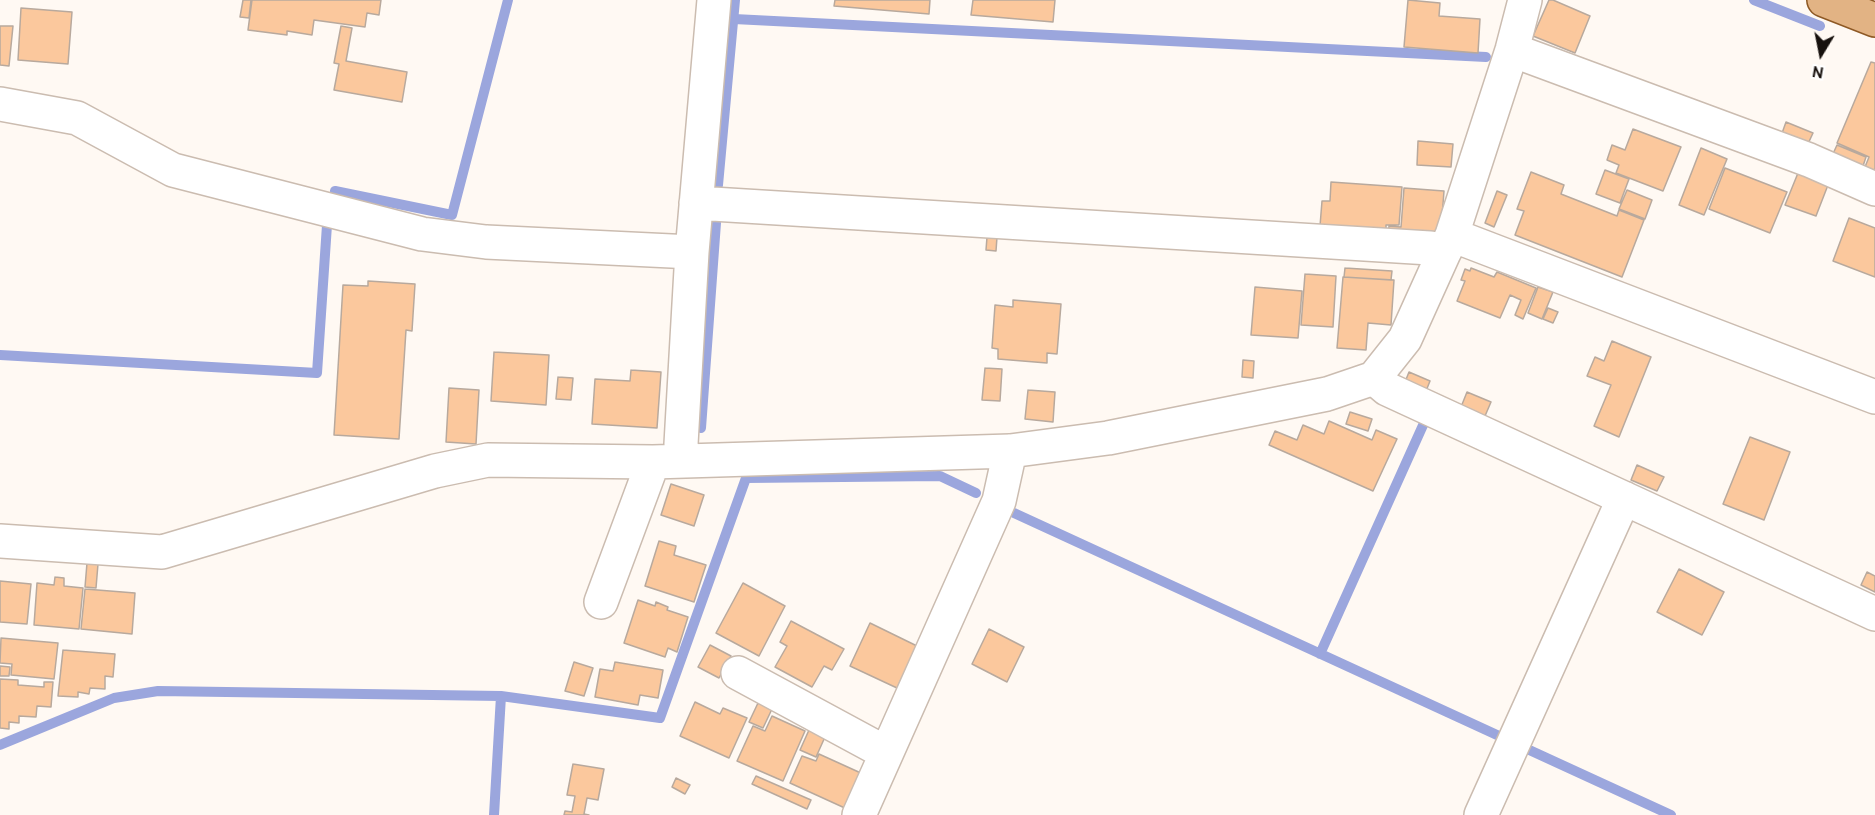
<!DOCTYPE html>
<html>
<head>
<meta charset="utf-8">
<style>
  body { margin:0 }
  #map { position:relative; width:1875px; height:815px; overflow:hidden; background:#fff9f3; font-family:Cabin,sans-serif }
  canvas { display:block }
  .north { position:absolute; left:1791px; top:24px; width:60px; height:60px; -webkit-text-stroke:4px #fff; paint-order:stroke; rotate:190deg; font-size:16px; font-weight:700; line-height:24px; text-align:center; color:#17110d }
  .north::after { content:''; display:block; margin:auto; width:21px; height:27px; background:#17110d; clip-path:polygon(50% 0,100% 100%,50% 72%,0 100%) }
</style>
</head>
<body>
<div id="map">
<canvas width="1875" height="815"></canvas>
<div class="north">N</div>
</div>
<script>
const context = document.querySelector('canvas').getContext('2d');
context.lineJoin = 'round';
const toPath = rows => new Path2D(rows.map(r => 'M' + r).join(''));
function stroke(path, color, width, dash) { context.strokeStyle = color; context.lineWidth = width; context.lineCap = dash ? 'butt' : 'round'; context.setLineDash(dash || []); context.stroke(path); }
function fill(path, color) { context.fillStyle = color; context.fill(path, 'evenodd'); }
stroke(toPath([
  [1754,0,1820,26],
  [734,19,1486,57],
  [718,185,735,0],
  [335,191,452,215,508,0],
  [0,355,317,373,327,225],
  [701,428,716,223],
  [1014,513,1497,735],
  [1320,654,1424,423],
  [0,745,114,698,158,691,501,696,660,718,746,478,940,476,976,493],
  [1525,748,1671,815],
  [494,815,501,696]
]), '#9ba6dd', 10);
const building = toPath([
  [243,0,251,0,249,18,240,17,243,0],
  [252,0,381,0,379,15,367,13,365,27,314,20,312,35,287,31,287,35,248,30,252,0],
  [835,0,930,0,929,14,834,6,835,0],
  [973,0,1055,0,1053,22,971,15,973,0],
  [1408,0,1440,3,1439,16,1480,19,1478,53,1404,47,1408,0],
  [1549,0,1553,0,1590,16,1575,53,1533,36,1549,0],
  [21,8,72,12,68,64,18,60,21,8],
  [0,26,13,26,9,66,0,65,0,26],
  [341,26,352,28,346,61,407,72,402,102,334,90,339,64,334,63,341,26],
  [1871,62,1875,63,1875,171,1865,167,1869,157,1837,143,1871,62],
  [1786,122,1813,133,1807,146,1781,136,1786,122],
  [1633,129,1681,147,1663,191,1616,173,1619,165,1607,160,1612,145,1625,150,1633,129],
  [1418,141,1453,144,1451,167,1417,165,1418,141],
  [1837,145,1866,157,1862,169,1832,156,1837,145],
  [1701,148,1727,159,1704,215,1679,205,1701,148],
  [1725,168,1787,192,1770,233,1709,209,1725,168],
  [1605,170,1629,179,1620,203,1596,194,1605,170],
  [1531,172,1564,185,1561,194,1617,216,1619,210,1644,220,1622,277,1515,235,1524,211,1517,209,1531,172],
  [1798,173,1828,185,1816,216,1785,205,1798,173],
  [1331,182,1402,187,1399,225,1386,225,1386,231,1320,226,1322,201,1330,201,1331,182],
  [1404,188,1444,191,1441,230,1432,236,1388,235,1389,226,1401,227,1404,188],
  [1627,190,1652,200,1645,219,1619,209,1627,190],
  [1497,191,1507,195,1494,227,1485,223,1497,191],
  [1849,218,1875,228,1875,277,1833,261,1849,218],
  [987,237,997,237,996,251,986,250,987,237],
  [1345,268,1392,271,1391,280,1344,277,1345,268],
  [1471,268,1494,277,1497,272,1536,288,1523,319,1515,315,1521,300,1510,295,1500,318,1457,301,1465,281,1461,280,1465,269,1470,271,1471,268],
  [1305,274,1336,276,1333,327,1301,325,1305,274],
  [1343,277,1394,280,1391,325,1368,323,1366,350,1337,348,1343,277],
  [368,281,415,284,412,331,406,330,399,439,334,435,343,285,368,286,368,281],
  [1255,287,1302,291,1298,338,1251,335,1255,287],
  [1538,287,1553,292,1542,319,1528,313,1538,287],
  [1013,300,1061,304,1057,354,1047,353,1047,363,998,359,998,349,992,348,995,305,1013,307,1013,300],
  [1548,308,1558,312,1553,323,1543,319,1548,308],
  [1612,341,1651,357,1619,437,1594,426,1611,385,1587,376,1595,357,1604,361,1612,341],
  [494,352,549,355,546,405,491,401,494,352],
  [1243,360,1254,361,1253,378,1242,377,1243,360],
  [985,368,1002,369,1000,401,982,400,985,368],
  [631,370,661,372,657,428,592,424,595,379,630,381,631,370],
  [1409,372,1430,381,1426,391,1405,382,1409,372],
  [558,377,573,378,571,400,556,399,558,377],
  [449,388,479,390,476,444,446,442,449,388],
  [1028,390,1055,392,1053,422,1025,419,1028,390],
  [1467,392,1491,402,1485,416,1461,407,1467,392],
  [1350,412,1372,419,1368,431,1346,424,1350,412],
  [1329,421,1372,440,1376,430,1397,439,1373,491,1269,445,1275,431,1297,440,1303,425,1324,434,1329,421],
  [1750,437,1790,452,1764,520,1723,504,1750,437],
  [1637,465,1664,477,1657,491,1631,480,1637,465],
  [671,484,704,495,694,526,661,515,671,484],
  [659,541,676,546,674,555,706,565,694,602,645,586,659,541],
  [87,563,98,564,96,588,85,587,87,563],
  [1679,569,1724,592,1702,635,1657,612,1679,569],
  [1867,572,1875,576,1875,592,1861,585,1867,572],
  [55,577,64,578,64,586,83,588,79,629,34,625,37,583,54,585,55,577],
  [0,581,31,584,27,624,0,622,0,581],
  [743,583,785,606,759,656,716,633,743,583],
  [85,589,135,593,132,634,81,629,85,589],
  [638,600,655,606,656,602,668,607,667,610,688,617,677,652,668,648,665,657,624,643,638,600],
  [791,621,844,649,832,670,824,666,812,687,775,667,787,646,780,642,791,621],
  [870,623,917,646,897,688,850,666,870,623],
  [989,629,1024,647,1007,682,972,664,989,629],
  [1,638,58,643,54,679,11,675,12,664,0,663,1,638],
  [710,645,731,656,719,678,698,667,710,645],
  [63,650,115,654,113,677,105,676,105,689,90,688,89,694,78,692,78,697,58,696,63,650],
  [574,662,593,668,584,696,565,691,574,662],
  [615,662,663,670,658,698,640,695,638,705,595,697,600,669,613,671,615,662],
  [0,666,10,667,9,676,0,676,0,666],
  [0,679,18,680,18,685,44,687,44,682,53,682,51,707,37,706,36,717,19,716,19,723,9,722,9,729,0,728,0,679],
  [695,702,720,714,723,708,747,718,729,758,680,736,695,702],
  [758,703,772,709,763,728,749,722,758,703],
  [772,716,805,731,783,781,737,761,753,726,765,731,772,716],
  [809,730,825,737,816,757,800,750,809,730],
  [819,754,863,774,847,809,790,783,802,756,816,761,819,754],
  [573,764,604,769,598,800,587,798,584,814,589,815,564,815,565,811,572,812,575,796,567,795,573,764],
  [756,776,811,800,807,809,752,784,756,776],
  [676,778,690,785,685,794,672,787,676,778]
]);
fill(building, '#fbc89d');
stroke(building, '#b8a99d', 1.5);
const minor = toPath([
  [1512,50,1809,160,1875,189],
  [0,104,77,118,173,170,422,234,486,242,692,252],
  [696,203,1430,248,1445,251],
  [1452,235,1875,397],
  [1374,378,1387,389,1875,614],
  [684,461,681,444,692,252,714,0],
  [0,541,162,552,435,471,488,460,653,462,1010,451,1108,438,1327,394,1374,378,1405,339,1452,235,1512,50,1525,0],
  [601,602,653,462],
  [738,673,886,753],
  [859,815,999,501,1010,451],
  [1481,815,1624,498]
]);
const major = toPath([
  [1824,0,1875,20]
]);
stroke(minor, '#cbbcb0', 36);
stroke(major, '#8e5925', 36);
stroke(minor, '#fff', 33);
stroke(major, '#e2b384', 33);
</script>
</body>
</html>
